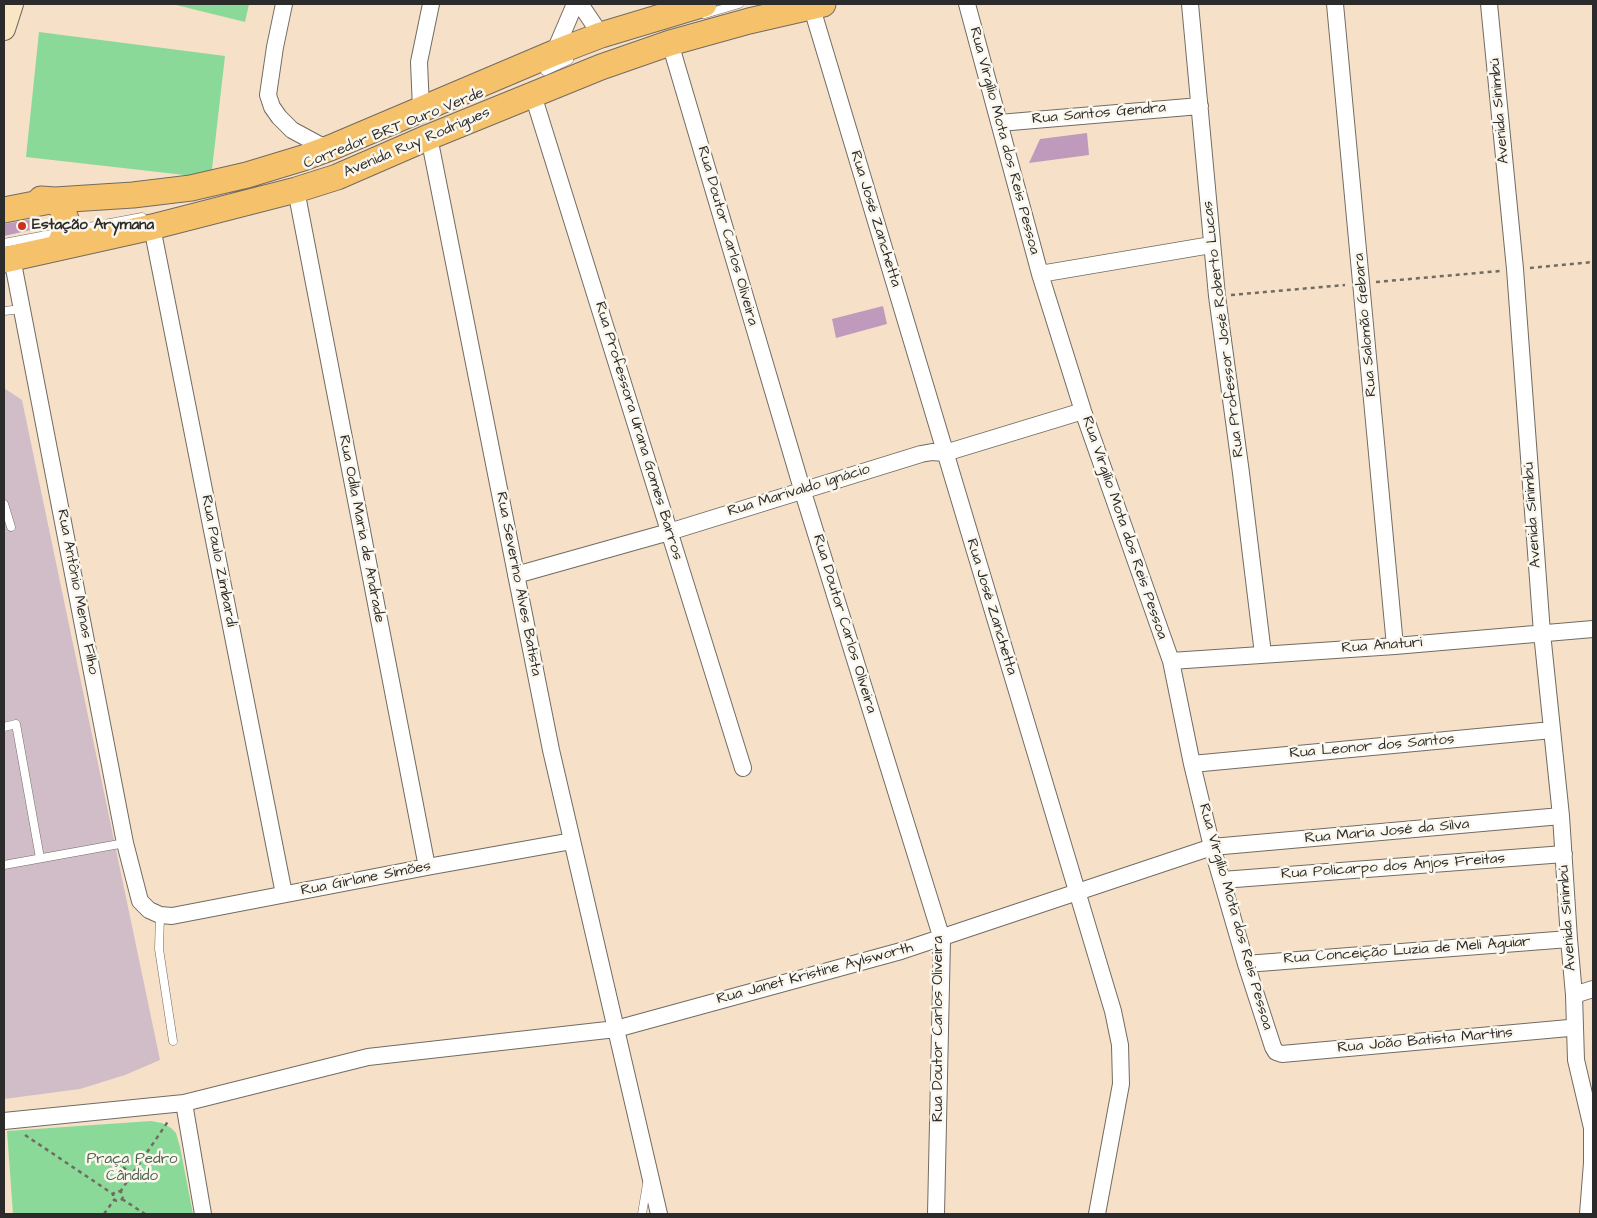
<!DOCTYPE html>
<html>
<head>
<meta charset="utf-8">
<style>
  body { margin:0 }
  #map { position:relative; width:1597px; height:1218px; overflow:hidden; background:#f6e1c8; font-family:"Architects Daughter",sans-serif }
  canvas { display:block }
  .frame { position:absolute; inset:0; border:5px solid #2b2b2b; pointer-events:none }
</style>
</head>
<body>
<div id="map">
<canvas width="1597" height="1218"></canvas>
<div class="frame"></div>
</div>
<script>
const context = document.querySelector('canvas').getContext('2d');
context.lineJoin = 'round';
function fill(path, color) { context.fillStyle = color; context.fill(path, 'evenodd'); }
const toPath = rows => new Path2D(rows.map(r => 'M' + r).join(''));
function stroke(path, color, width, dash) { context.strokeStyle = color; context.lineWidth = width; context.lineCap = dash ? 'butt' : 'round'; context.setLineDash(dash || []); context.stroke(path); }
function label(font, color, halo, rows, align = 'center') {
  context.font = font + ' "Architects Daughter",sans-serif'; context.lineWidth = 5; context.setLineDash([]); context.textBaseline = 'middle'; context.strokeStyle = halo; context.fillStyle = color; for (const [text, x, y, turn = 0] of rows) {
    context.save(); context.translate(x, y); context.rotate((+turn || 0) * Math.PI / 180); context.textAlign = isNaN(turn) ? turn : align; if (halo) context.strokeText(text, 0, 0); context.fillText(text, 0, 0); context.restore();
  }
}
fill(toPath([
  [4,388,22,400,160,1060,125,1075,80,1089,4,1099]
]), '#d1bdc8');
fill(toPath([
  [172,4,249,4,245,22],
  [39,32,225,56,211,178,26,157],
  [151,1121,162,1123,171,1128,176,1133,180,1147,193,1214,13,1214,7,1131]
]), '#8ad999');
fill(toPath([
  [1087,133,1089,155,1029,163,1040,139],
  [38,218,40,228,4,236,4,224],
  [883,306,887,324,836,338,832,319]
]), '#bf9abd');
const lane = toPath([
  [705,14,739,4],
  [545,71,569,60],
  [4,243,142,217],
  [4,311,22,309],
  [4,504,11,527],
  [4,727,16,724,40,858],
  [4,865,125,843],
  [160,915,159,949,173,1041],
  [642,1214,647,1184]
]);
const street = toPath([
  [284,4,275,47,268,95,272,107,279,117,292,130,318,144,330,148],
  [580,4,601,35],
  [967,4,1040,274,1083,411,1171,661,1192,764,1212,847,1246,964,1273,1047,1276,1052,1282,1054,1569,1028,1574,1026],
  [1190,4,1217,296,1241,473,1263,654],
  [1335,4,1395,646],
  [1489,4,1515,269,1542,633,1561,816,1569,939,1574,995,1576,1060,1592,1128,1592,1163,1588,1214],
  [811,5,1113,1011,1120,1045,1121,1084,1097,1214],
  [670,43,802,489,942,939,936,1214],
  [554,53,575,4],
  [533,95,743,768],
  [421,109,419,62,431,4],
  [999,123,1200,106],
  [429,137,551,750,659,1214],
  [296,190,427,867],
  [152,227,284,894],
  [12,258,125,843,140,901,149,910,160,915,172,916,427,867,572,841],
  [1040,274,1211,245],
  [516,575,669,532,921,454,932,452,945,453,1083,411],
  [1171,661,1395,646,1593,629],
  [1192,764,1552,730],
  [1222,880,1564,854],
  [1246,964,1569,939],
  [1574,995,1593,989],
  [184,1103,203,1214],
  [4,1121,184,1103,368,1057,616,1029,901,951,1212,847,1561,816]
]);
const secondary = toPath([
  [4,29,12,4]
]);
const primary = toPath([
  [41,199,55,200,62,209,66,219,66,230,58,248],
  [4,210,55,200,133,195,191,188,247,175,303,158,330,148,554,53,601,35,704,4],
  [4,260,152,227,296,190,337,177,429,137,601,67,670,43,749,21,823,4]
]);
stroke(lane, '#726b62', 9);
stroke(street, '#726b62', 18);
stroke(secondary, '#726b62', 24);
stroke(primary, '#726b62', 27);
stroke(toPath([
  [1530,268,1593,262],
  [1376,282,1500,271],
  [1231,295,1345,285],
  [25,1135,113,1194],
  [109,1159,150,1184],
  '113 1196a5 5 0 1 1 10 0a5 5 0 1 1-10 0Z',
  [120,1192,169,1120],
  [122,1199,145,1214],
  [104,1214,114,1200]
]), '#726b62', 2.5, [4, 4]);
stroke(lane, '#fff', 8);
stroke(street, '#fff', 16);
stroke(secondary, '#fbe6c4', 22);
stroke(primary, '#f5c16b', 25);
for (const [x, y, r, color] of [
  [22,226,5,"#c8321e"]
]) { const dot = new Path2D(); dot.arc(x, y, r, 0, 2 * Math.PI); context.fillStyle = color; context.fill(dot); stroke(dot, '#fbf7ec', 2); }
label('15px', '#2b2b2b', '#fbf7ec', [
  ["Avenida Sinimbú",1500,111,-95],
  ["Rua Santos Gendra",1099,114,-5],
  ["Corredor BRT Ouro Verde",394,129,-22],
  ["Rua Virgílio Mota dos Reis Pessoa",1004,141,75],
  ["Avenida Ruy Rodrigues",417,143,-23],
  ["Rua José Zanchetta",875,219,73],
  ["Rua Doutor Carlos Oliveira",727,236,74],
  ["Rua Salomão Gebara",1366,325,-95],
  ["Rua Professor José Roberto Lucas",1224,329,-97],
  ["Rua Professora Urana Gomes Barros",638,431,73],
  ["Rua Marivaldo Ignácio",799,491,-17],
  ["Avenida Sinimbú",1533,515,-94],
  ["Rua Virgílio Mota dos Reis Pessoa",1124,528,71],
  ["Rua Odila Maria de Andrade",361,529,79],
  ["Rua Paulo Zimbardi",218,561,79],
  ["Rua Severino Alves Batista",518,584,79],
  ["Rua Antônio Menas Filho",77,592,79],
  ["Rua José Zanchetta",991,607,73],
  ["Rua Doutor Carlos Oliveira",844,624,73],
  ["Rua Anaturi",1382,646,-4],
  ["Rua Leonor dos Santos",1372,747,-5],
  ["Rua Maria José da Silva",1387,832,-5],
  ["Rua Policarpo dos Anjos Freitas",1393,867,-4],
  ["Rua Girlane Simões",366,879,-11],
  ["Rua Virgílio Mota dos Reis Pessoa",1235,917,74],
  ["Avenida Sinimbú",1568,918,-94],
  ["Rua Conceição Luzia de Meli Aguiar",1407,951,-4],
  ["Rua Janet Kristine Aylsworth",815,974,-15],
  ["Rua Doutor Carlos Oliveira",939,1029,-90],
  ["Rua João Batista Martins",1425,1041,-5]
]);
label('bold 15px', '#2b2b2b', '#fbf7ec', [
  ["Estação Arymana",32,226]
], 'left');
label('15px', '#485f4c', '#fbf7ec', [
  ["Praça Pedro",132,1160],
  ["Cândido",132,1177]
]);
</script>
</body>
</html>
